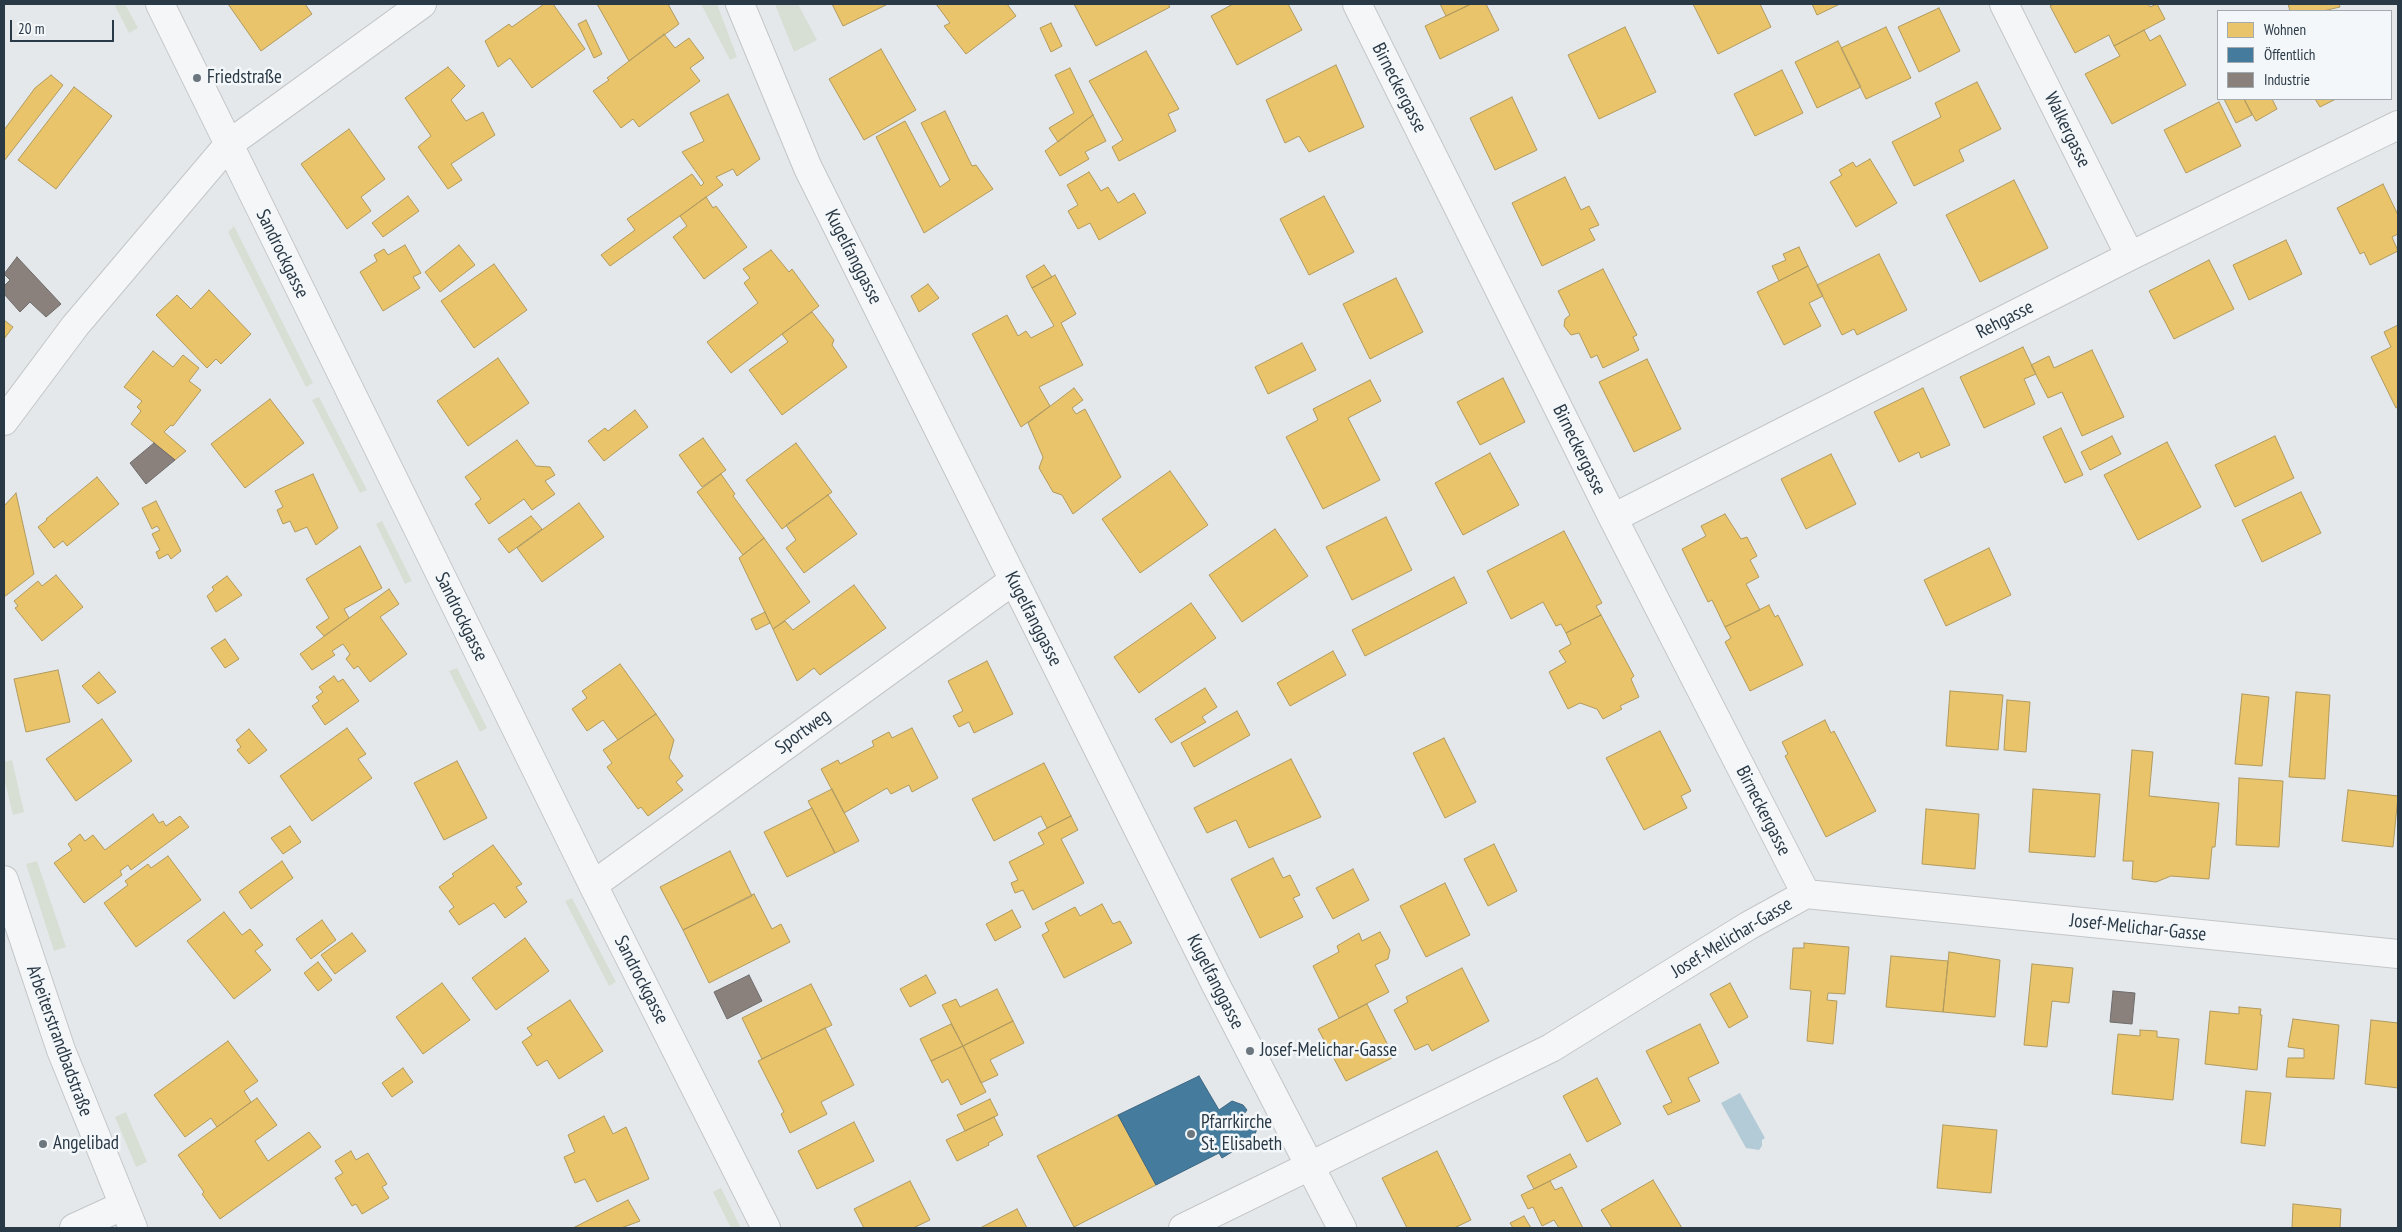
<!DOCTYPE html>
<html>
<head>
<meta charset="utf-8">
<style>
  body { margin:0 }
  #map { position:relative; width:2402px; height:1232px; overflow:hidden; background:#e5e8ea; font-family:"PT Sans Narrow",sans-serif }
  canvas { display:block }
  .frame { position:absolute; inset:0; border:5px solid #2a3946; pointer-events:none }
  .legend { position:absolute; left:2217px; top:10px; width:175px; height:90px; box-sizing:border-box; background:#f4f7f9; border:1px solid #a3abb1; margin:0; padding:6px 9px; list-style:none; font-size:15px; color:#2a3946 }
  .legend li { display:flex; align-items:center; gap:10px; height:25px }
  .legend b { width:25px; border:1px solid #a3abb1 }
  .scale { position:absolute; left:10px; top:20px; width:104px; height:22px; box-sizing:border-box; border:2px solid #2a3946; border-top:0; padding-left:6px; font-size:15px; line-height:18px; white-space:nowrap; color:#2a3946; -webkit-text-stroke:4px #f4f7f9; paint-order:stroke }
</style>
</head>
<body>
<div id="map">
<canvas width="2402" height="1232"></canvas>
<div class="frame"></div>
<ul class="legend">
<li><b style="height:14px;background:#e9c46a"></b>Wohnen</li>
<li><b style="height:14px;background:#457b9d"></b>Öffentlich</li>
<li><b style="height:14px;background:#8a817c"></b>Industrie</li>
</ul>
<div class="scale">20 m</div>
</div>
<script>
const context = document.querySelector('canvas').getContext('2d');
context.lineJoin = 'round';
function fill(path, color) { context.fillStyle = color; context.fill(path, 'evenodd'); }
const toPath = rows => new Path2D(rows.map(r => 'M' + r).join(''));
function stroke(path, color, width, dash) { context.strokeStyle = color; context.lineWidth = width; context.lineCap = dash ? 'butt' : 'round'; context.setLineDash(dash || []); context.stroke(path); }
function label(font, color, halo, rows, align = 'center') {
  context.font = font + ' "PT Sans Narrow",sans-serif'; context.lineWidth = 5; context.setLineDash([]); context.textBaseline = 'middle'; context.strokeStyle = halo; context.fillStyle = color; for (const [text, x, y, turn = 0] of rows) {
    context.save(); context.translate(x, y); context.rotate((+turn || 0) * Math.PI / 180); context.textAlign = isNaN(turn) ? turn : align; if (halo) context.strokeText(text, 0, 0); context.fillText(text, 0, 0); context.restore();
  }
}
fill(toPath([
  [114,4,125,4,138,28,129,33],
  [701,4,717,4,737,57,730,60],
  [775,4,798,4,817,40,794,52],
  [234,226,313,383,306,387,228,232],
  [319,397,367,490,360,493,312,400],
  [382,521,412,581,405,584,376,524],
  [457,668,487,728,480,732,449,671],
  [12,760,24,812,13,815,4,778,4,762],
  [37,861,66,947,54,951,26,864],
  [572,898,616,982,609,986,565,901],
  [126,1112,147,1162,136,1167,115,1117],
  [721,1188,741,1228,731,1228,713,1192]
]), '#d7dfd5');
fill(toPath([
  [1740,1093,1765,1138,1762,1140,1762,1146,1759,1150,1746,1148,1721,1103]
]), '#b3cbd6');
const homes = toPath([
  [228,4,305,4,312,14,261,51,228,4],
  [544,4,553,4,585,49,532,88,510,58,498,67,485,41,509,24,512,27,544,4],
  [597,4,668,4,679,24,629,61,597,4],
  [832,4,888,4,843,26,832,4],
  [936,4,1007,4,1016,16,966,54,944,26,950,23,936,4],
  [1074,4,1168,4,1170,7,1096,46,1074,4],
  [1233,4,1288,4,1302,30,1237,65,1211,16,1233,4],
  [1440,4,1471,4,1446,16,1440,4],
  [1471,4,1486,4,1499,30,1440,59,1425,26,1471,4],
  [1693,4,1760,4,1771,27,1718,54,1693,4],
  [1812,4,1840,4,1817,15,1812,4],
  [2054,4,2148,4,2150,7,2157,4,2165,19,2114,46,2109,35,2075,53,2050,6,2054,4],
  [2288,4,2339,4,2340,7,2323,11,2290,11,2288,4],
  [1939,8,1960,51,1919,72,1898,27,1939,8],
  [586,20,602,54,594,58,578,24,586,20],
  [1051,23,1062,46,1051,52,1040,28,1051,23],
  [1625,27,1656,92,1599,119,1568,55,1625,27],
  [1886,27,1911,78,1866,99,1841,48,1886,27],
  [2144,30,2150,41,2160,35,2186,85,2112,124,2085,74,2120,56,2114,46,2144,30],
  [664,34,675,48,689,38,704,58,690,68,700,81,639,127,633,119,621,128,593,91,609,80,607,78,664,34],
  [1838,41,1861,87,1817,108,1795,62,1838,41],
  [881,49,916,110,864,140,829,79,881,49],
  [1146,51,1179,109,1168,114,1176,131,1119,161,1112,147,1123,140,1089,81,1146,51],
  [1336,65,1364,127,1309,152,1299,136,1285,143,1266,100,1336,65],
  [448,67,465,86,451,100,466,121,483,112,495,135,451,164,462,180,448,189,418,147,431,136,405,98,448,67],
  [1070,68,1093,115,1058,142,1049,128,1074,113,1055,75,1070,68],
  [1782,70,1803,113,1755,136,1734,94,1782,70],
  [51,75,63,85,4,161,4,130,35,88,51,75],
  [1977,82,2001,129,1959,150,1964,161,1914,186,1892,142,1941,117,1935,103,1977,82],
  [74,87,112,116,56,189,18,160,74,87],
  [728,94,760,159,737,176,733,169,716,177,723,185,610,266,601,255,635,230,627,219,692,174,701,186,704,183,682,152,704,141,690,113,728,94],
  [1512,97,1537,150,1495,170,1470,118,1512,97],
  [2224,99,2244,99,2252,115,2236,123,2224,99],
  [2244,99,2272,99,2277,109,2256,121,2244,99],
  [2315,99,2336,99,2320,107,2315,99],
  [2219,102,2241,146,2186,173,2164,130,2219,102],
  [945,111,972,166,976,165,993,189,924,233,876,137,905,121,940,187,950,180,921,123,945,111],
  [1093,115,1106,141,1085,152,1089,159,1060,176,1045,151,1093,115],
  [349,129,385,179,361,197,371,211,347,229,301,164,349,129],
  [1870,159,1897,203,1856,227,1830,182,1842,175,1839,170,1853,162,1856,167,1870,159],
  [1089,172,1101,191,1108,187,1118,203,1134,193,1146,213,1099,240,1090,223,1078,229,1068,211,1078,205,1067,185,1089,172],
  [1565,177,1581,210,1589,206,1599,225,1589,229,1595,240,1542,266,1512,203,1565,177],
  [2014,180,2048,248,1980,282,1946,215,2014,180],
  [2383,184,2398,215,2398,234,2392,237,2398,251,2370,265,2364,252,2360,254,2337,208,2383,184],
  [408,196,419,211,383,237,372,223,408,196],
  [1324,196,1354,252,1309,275,1280,219,1324,196],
  [706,197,713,208,716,206,747,247,704,279,673,237,687,226,680,216,706,197],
  [2286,240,2302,274,2249,300,2233,265,2286,240],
  [405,245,421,273,413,277,420,288,383,311,360,272,377,261,374,255,384,249,388,255,405,245],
  [459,245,475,265,440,292,425,272,459,245],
  [1799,247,1808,266,1779,281,1772,266,1786,260,1783,254,1799,247],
  [771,250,789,272,792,269,819,306,731,373,707,342,758,303,744,283,750,278,743,269,771,250],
  [1879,254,1907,310,1857,335,1854,329,1842,335,1817,285,1879,254],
  [2209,260,2234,309,2174,339,2149,291,2209,260],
  [494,264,527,310,474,348,441,301,494,264],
  [1044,265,1052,277,1032,288,1026,276,1044,265],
  [1808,266,1823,296,1809,303,1821,326,1784,345,1757,292,1808,266],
  [1603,269,1637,335,1633,337,1639,350,1603,368,1597,355,1591,358,1579,333,1571,335,1564,326,1565,319,1570,315,1558,291,1603,269],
  [1055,275,1076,314,1061,323,1083,365,1039,387,1050,406,1021,427,972,334,1007,315,1018,336,1026,331,1031,338,1054,326,1032,288,1055,275],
  [1396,278,1423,332,1370,359,1343,304,1396,278],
  [928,284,939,298,919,312,911,296,928,284],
  [209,290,251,334,221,364,216,359,207,368,156,315,177,295,191,309,209,290],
  [812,312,834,340,832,345,847,367,782,415,749,370,788,342,782,334,812,312],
  [4,320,13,327,4,339,4,320],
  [2398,325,2398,407,2396,408,2371,357,2391,347,2384,332,2398,325],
  [1302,343,1316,370,1268,394,1255,367,1302,343],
  [2023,347,2036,374,2024,379,2035,404,1984,428,1960,377,2023,347],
  [2092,350,2124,417,2082,436,2062,392,2048,398,2031,365,2049,356,2054,368,2092,350],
  [153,351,173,367,183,355,199,368,189,381,201,390,173,426,171,425,164,432,186,451,175,460,131,424,141,411,137,407,142,401,124,387,153,351],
  [498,358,529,403,468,446,437,401,498,358],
  [1647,359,1681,429,1634,452,1599,382,1647,359],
  [1503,378,1525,422,1480,445,1457,402,1503,378],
  [1370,380,1381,401,1348,418,1380,480,1323,509,1286,437,1318,420,1313,409,1370,380],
  [1074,388,1083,400,1072,408,1076,414,1085,409,1121,477,1073,514,1062,495,1053,492,1039,468,1043,457,1028,423,1074,388],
  [1923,388,1950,445,1921,458,1919,452,1899,462,1874,412,1923,388],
  [270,399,304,443,245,488,211,444,270,399],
  [635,410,648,427,604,461,588,441,605,428,608,431,635,410],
  [2061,428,2083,475,2065,483,2043,437,2061,428],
  [2112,436,2121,454,2090,470,2081,452,2112,436],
  [2275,436,2294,478,2235,507,2215,465,2275,436],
  [703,438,726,470,702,487,679,455,703,438],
  [517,440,536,466,550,467,555,475,545,481,555,494,532,510,524,499,489,524,475,504,481,499,465,477,517,440],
  [2167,442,2201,507,2138,540,2104,475,2167,442],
  [796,443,832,492,782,529,746,480,796,443],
  [1490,453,1519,505,1463,535,1435,483,1490,453],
  [1831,454,1856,504,1806,529,1781,479,1831,454],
  [1170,471,1208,525,1140,573,1102,519,1170,471],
  [313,474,338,528,316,545,307,527,295,532,290,521,283,524,277,510,283,507,275,491,313,474],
  [721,474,735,494,733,496,764,538,743,555,697,492,721,474],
  [97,477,119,504,67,546,63,541,54,548,38,527,47,520,46,519,97,477],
  [2301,492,2321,533,2262,562,2242,520,2301,492],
  [16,493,34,574,4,597,4,506,16,493],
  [828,495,857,534,804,573,786,548,796,540,786,525,828,495],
  [156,501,181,551,171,559,168,554,159,559,156,552,160,550,152,534,160,530,157,526,152,529,142,508,156,501],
  [579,503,604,537,542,582,517,548,579,503],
  [1725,514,1741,539,1747,537,1757,556,1750,560,1759,577,1746,584,1760,610,1725,627,1712,600,1708,602,1682,549,1706,536,1701,526,1725,514],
  [531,516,542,529,509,553,498,539,531,516],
  [1386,517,1412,570,1352,600,1326,547,1386,517],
  [1275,529,1308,576,1242,622,1209,575,1275,529],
  [1564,531,1602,603,1596,606,1601,615,1566,633,1561,624,1556,626,1543,602,1511,619,1487,571,1564,531],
  [764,538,810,602,773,629,739,558,764,538],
  [360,546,382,588,344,609,349,618,324,636,316,627,329,618,306,579,360,546],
  [1989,548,2011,595,1946,626,1924,580,1989,548],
  [56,575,83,607,42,641,15,608,18,606,14,601,38,581,42,586,56,575],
  [227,576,242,595,216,612,207,596,214,590,212,587,227,576],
  [1454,577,1467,603,1365,656,1352,630,1454,577],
  [854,585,886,628,820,675,814,668,797,681,773,629,785,621,793,630,854,585],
  [389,589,399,604,380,617,407,654,370,682,358,666,354,669,346,659,350,654,343,644,332,651,335,655,312,670,300,654,389,589],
  [1191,603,1216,638,1139,693,1114,657,1191,603],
  [1769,605,1775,617,1778,615,1803,665,1750,691,1725,642,1731,638,1725,627,1769,605],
  [765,612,770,623,756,630,751,619,765,612],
  [1601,615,1634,676,1631,679,1639,697,1620,706,1622,709,1603,719,1597,709,1580,703,1568,709,1549,672,1566,662,1559,651,1571,644,1566,633,1601,615],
  [225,639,239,659,225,668,211,648,225,639],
  [1333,651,1346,675,1290,706,1277,683,1333,651],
  [987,661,1013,714,974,733,969,722,959,727,953,716,963,711,948,681,987,661],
  [620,664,656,714,618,740,603,720,587,731,572,709,587,698,582,691,620,664],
  [58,670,70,722,26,732,14,679,58,670],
  [99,672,116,692,98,704,82,686,99,672],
  [334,676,338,682,343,679,359,701,325,725,312,706,319,701,316,697,323,692,319,687,334,676],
  [1205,688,1217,707,1202,717,1206,722,1171,743,1155,719,1205,688],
  [1950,691,2003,695,1998,750,1946,746,1950,691],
  [2296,692,2330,695,2325,779,2289,777,2296,692],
  [2242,694,2269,697,2262,766,2235,764,2242,694],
  [2007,700,2030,702,2026,752,2004,750,2007,700],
  [1237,711,1250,735,1194,767,1181,743,1237,711],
  [656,714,674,740,669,758,683,776,676,782,683,790,648,816,641,807,638,809,607,767,612,763,603,750,656,714],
  [102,719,132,761,76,801,46,759,102,719],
  [1825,720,1831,733,1834,731,1876,811,1826,837,1785,756,1788,754,1782,742,1825,720],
  [347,728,366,754,358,759,372,778,312,821,280,776,347,728],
  [912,728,938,778,912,792,909,785,891,794,887,788,844,813,821,769,838,760,840,764,874,746,872,741,889,732,892,738,912,728],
  [249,729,267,750,249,764,237,750,241,747,236,740,249,729],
  [1660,731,1691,791,1681,796,1687,808,1644,830,1606,758,1660,731],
  [1444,738,1476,802,1445,818,1413,753,1444,738],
  [2132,750,2153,752,2149,796,2219,803,2215,847,2212,847,2209,879,2171,876,2156,882,2132,879,2133,861,2123,861,2132,750],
  [1291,759,1321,817,1249,848,1236,820,1207,833,1194,808,1291,759],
  [457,761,487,818,444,840,414,783,457,761],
  [1044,763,1071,816,1047,828,1041,816,994,841,972,799,1044,763],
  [2239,778,2283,781,2279,847,2236,845,2239,778],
  [832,789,859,841,835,853,808,801,832,789],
  [2033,789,2100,794,2095,857,2029,852,2033,789],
  [2348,790,2398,796,2393,847,2342,841,2348,790],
  [812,808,835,853,787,877,764,832,812,808],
  [1926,809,1979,814,1975,869,1922,864,1926,809],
  [153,814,159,823,163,821,166,826,180,816,189,827,131,870,128,865,120,871,122,875,84,903,54,863,72,850,68,844,80,834,85,841,93,835,105,850,153,814],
  [1071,816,1078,830,1061,839,1084,883,1033,910,1023,890,1015,893,1011,883,1018,880,1009,862,1044,844,1038,833,1071,816],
  [290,826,301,842,283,854,271,838,290,826],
  [1494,844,1517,891,1488,906,1464,859,1494,844],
  [493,845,522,884,516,887,527,902,505,918,494,903,459,925,449,911,454,907,439,887,454,876,452,874,493,845],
  [730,851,752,896,683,930,660,887,730,851],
  [168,856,201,900,136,947,104,903,128,885,125,881,148,864,151,868,168,856],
  [1273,858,1283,878,1290,875,1300,895,1293,898,1303,917,1260,938,1231,879,1273,858],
  [282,861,293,878,251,909,239,892,282,861],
  [1353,869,1369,900,1333,919,1316,888,1353,869],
  [1445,883,1470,935,1426,957,1400,906,1445,883],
  [754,894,772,929,781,924,790,942,709,983,683,930,754,894],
  [1102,904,1113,924,1120,921,1132,943,1064,978,1042,935,1049,931,1045,923,1075,907,1080,916,1102,904],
  [1012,910,1021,927,995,941,986,924,1012,910],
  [224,912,242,935,250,929,263,945,255,951,271,970,234,999,187,941,224,912],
  [322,920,336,940,311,959,296,939,322,920],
  [1380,932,1390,950,1388,959,1375,965,1389,992,1339,1018,1313,966,1339,952,1337,946,1359,933,1362,941,1380,932],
  [352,933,366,951,335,974,321,955,352,933],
  [525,938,549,971,496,1010,472,978,525,938],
  [1804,943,1849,947,1845,994,1828,993,1827,1000,1837,1001,1833,1044,1807,1041,1811,991,1790,989,1793,948,1804,948,1804,943],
  [1949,952,2000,960,1995,1017,1943,1012,1949,952],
  [1891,956,1948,961,1943,1012,1886,1007,1891,956],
  [318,962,332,980,318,991,304,973,318,962],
  [2032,964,2073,968,2069,1003,2052,1001,2047,1047,2024,1045,2032,964],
  [1462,968,1489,1021,1432,1051,1428,1044,1415,1050,1394,1010,1408,1002,1406,997,1462,968],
  [926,975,936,993,910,1007,900,989,926,975],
  [442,983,470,1020,423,1054,396,1017,442,983],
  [1730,983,1748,1017,1729,1028,1710,994,1730,983],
  [811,984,832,1025,762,1059,742,1018,811,984],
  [997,989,1013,1021,963,1046,942,1005,956,999,960,1007,997,989],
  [570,1000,603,1051,559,1079,547,1060,537,1066,522,1042,532,1035,527,1028,570,1000],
  [1367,1004,1394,1057,1346,1081,1318,1029,1367,1004],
  [2239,1007,2261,1009,2260,1015,2262,1015,2257,1070,2205,1064,2210,1011,2239,1014,2239,1007],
  [2293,1019,2339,1025,2334,1079,2286,1077,2288,1058,2304,1058,2304,1049,2288,1047,2293,1019],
  [2371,1020,2398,1023,2398,1088,2365,1084,2371,1020],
  [1013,1021,1024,1043,990,1060,998,1075,981,1083,963,1046,1013,1021],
  [951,1024,963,1046,931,1061,920,1039,951,1024],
  [1700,1024,1719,1063,1688,1078,1700,1101,1668,1115,1663,1106,1672,1102,1646,1051,1700,1024],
  [825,1028,854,1085,821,1102,827,1114,790,1133,781,1114,784,1112,758,1061,825,1028],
  [2140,1030,2157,1031,2157,1037,2179,1039,2173,1100,2112,1094,2118,1034,2140,1036,2140,1030],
  [228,1041,258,1081,244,1091,251,1102,217,1127,211,1118,185,1137,154,1095,228,1041],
  [963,1046,986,1092,961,1105,948,1079,942,1083,931,1061,963,1046],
  [403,1068,413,1082,392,1097,382,1083,403,1068],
  [1597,1078,1621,1124,1587,1142,1563,1096,1597,1078],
  [2246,1091,2271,1093,2265,1146,2241,1143,2246,1091],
  [257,1098,277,1125,255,1141,268,1161,309,1132,321,1147,220,1219,202,1194,204,1192,178,1155,257,1098],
  [990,1099,998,1115,965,1131,957,1115,990,1099],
  [1118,1115,1156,1185,1074,1227,1037,1156,1118,1115],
  [604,1116,613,1134,626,1127,649,1179,597,1202,585,1179,575,1183,564,1157,575,1152,568,1135,604,1116],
  [994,1117,1003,1135,988,1143,989,1145,957,1161,946,1140,994,1117],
  [854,1122,874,1161,817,1189,798,1151,854,1122],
  [1943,1125,1997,1130,1991,1193,1937,1188,1943,1125],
  [351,1151,356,1160,368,1153,387,1184,382,1187,389,1198,362,1214,356,1204,352,1206,335,1178,343,1173,335,1161,351,1151],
  [1437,1151,1471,1220,1454,1228,1407,1228,1382,1178,1437,1151],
  [1570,1154,1577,1167,1534,1189,1527,1176,1570,1154],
  [1653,1180,1682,1228,1612,1228,1601,1210,1653,1180],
  [910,1181,930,1220,913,1228,864,1228,854,1209,910,1181],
  [1550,1181,1555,1190,1562,1187,1583,1228,1559,1228,1554,1220,1542,1226,1533,1207,1528,1209,1521,1195,1550,1181],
  [628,1200,640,1221,621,1228,573,1228,628,1200],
  [2293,1204,2341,1209,2340,1228,2292,1228,2293,1204],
  [1017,1209,1027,1228,980,1228,1017,1209],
  [1524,1216,1531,1228,1513,1228,1510,1223,1524,1216]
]);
fill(homes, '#e9c46a');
stroke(homes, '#b09a5f', 1);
const public = toPath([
  [1199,1076,1219,1110,1232,1101,1243,1105,1247,1110,1244,1114,1247,1125,1254,1124,1257,1129,1253,1139,1222,1158,1219,1153,1156,1185,1118,1115,1199,1076]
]);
fill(public, '#457b9d');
stroke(public, '#3d6783', 1);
const industry = toPath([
  [17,257,61,304,46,317,30,302,20,312,4,294,4,286,10,280,4,274,17,257],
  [154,443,175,460,146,484,130,463,154,443],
  [749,975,762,1001,727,1019,714,992,749,975],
  [2113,991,2135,993,2132,1024,2110,1022,2113,991]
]);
fill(industry, '#8a817c');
stroke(industry, '#6d6b6c', 1);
const minor = toPath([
  [160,4,593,885,766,1228],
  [740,4,808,168,1216,985,1342,1228],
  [1357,4,1613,518,1806,894],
  [2004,4,2130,256],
  [4,421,75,326,229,144,422,4],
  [1613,518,2130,256,2398,125],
  [4,880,61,1050,133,1228],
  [593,885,1014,580],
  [74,1228,122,1206],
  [1183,1228,1551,1048,1748,926,1806,894,2398,954]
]);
stroke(minor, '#c3c6c8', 30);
stroke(minor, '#f5f6f7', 28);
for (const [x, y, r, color] of [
  [197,78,5,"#6b767f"],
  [1250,1051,5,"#6b767f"],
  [1191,1134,5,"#6b767f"],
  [43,1144,5,"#6b767f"]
]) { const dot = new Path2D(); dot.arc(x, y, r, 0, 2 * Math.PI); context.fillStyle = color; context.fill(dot); stroke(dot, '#f4f7f9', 2); }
label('19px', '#2a3946', '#f4f7f9', [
  ["Friedstraße",207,78],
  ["Josef-Melichar-Gasse",1260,1051],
  ["Pfarrkirche",1201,1123],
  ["St. Elisabeth",1201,1145],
  ["Angelibad",53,1144]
], 'left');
label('19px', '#2a3946', '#f4f7f9', [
  ["Birneckergasse",1399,88,63],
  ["Walkergasse",2067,130,64],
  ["Sandrockgasse",282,254,64],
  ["Kugelfanggasse",853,257,63],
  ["Rehgasse",2005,320,-27],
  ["Birneckergasse",1579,450,64],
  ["Sandrockgasse",461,617,64],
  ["Kugelfanggasse",1033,619,63],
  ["Sportweg",803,732,-36],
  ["Birneckergasse",1763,811,63],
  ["Josef-Melichar-Gasse",2138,928,6],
  ["Josef-Melichar-Gasse",1732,938,-31],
  ["Sandrockgasse",641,980,63],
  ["Kugelfanggasse",1215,982,63],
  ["Arbeiterstrandbadstraße",59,1041,70]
]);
</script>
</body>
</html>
